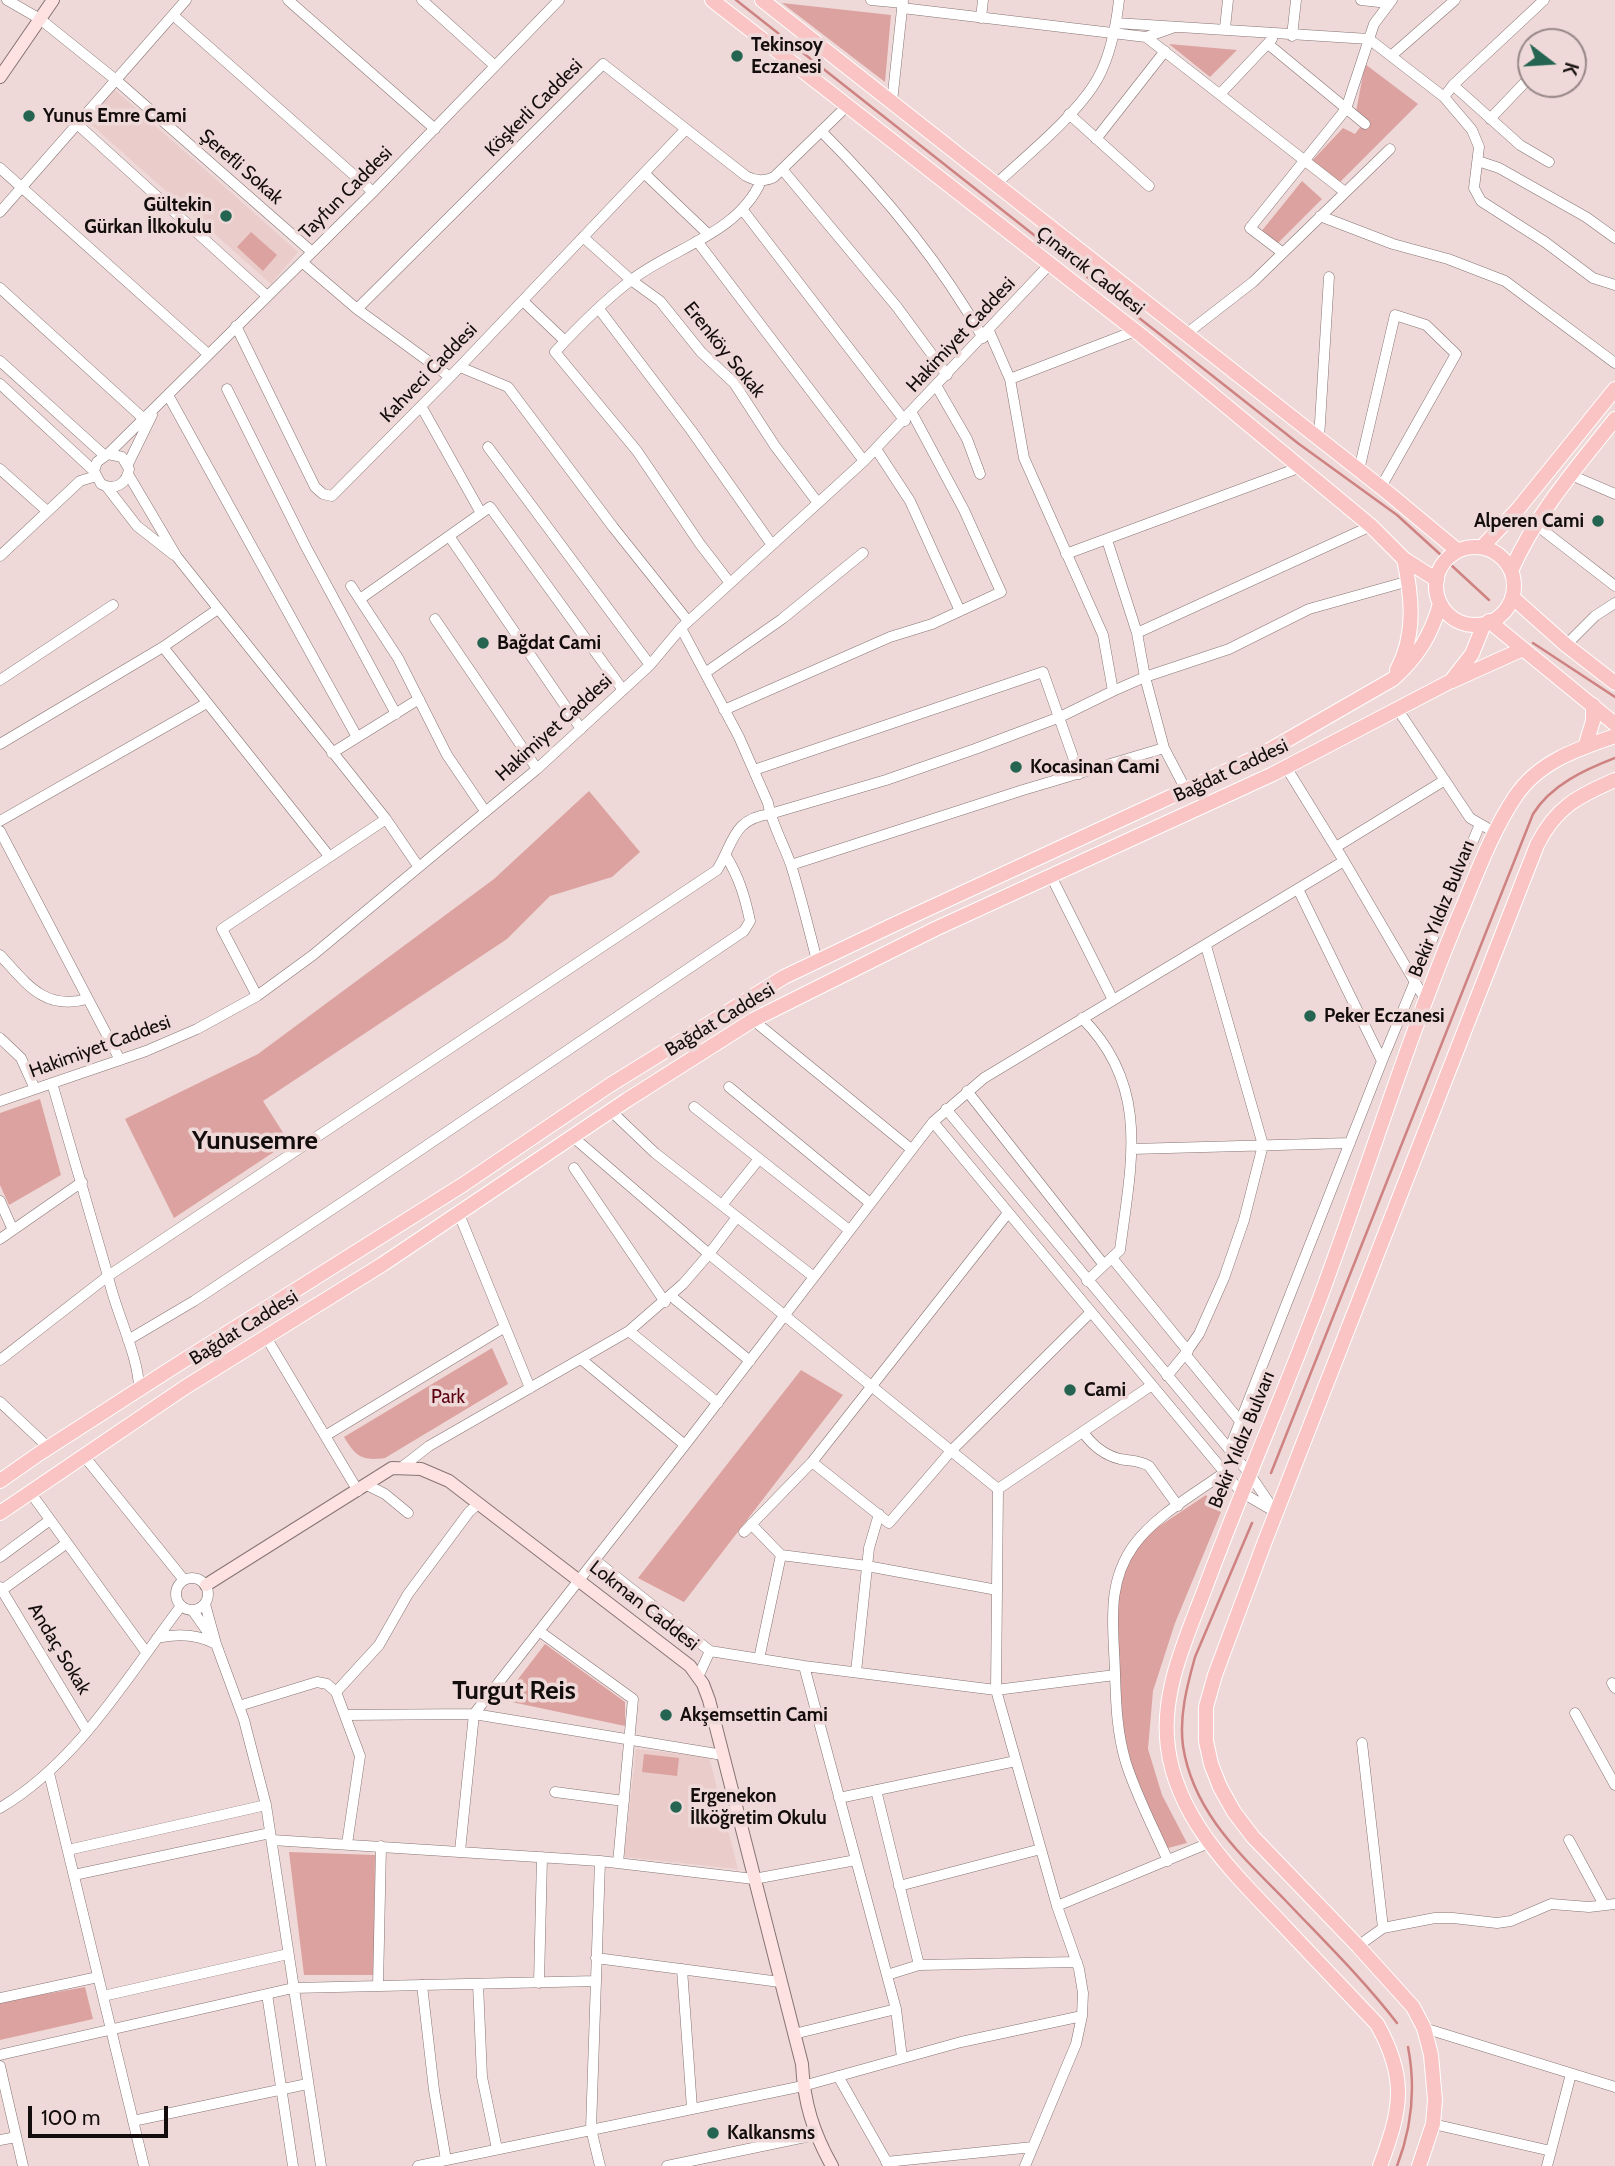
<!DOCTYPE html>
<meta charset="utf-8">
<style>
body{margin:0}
#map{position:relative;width:1615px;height:2166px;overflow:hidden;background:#eed9d8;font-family:Cabin,sans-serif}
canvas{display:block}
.north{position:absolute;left:1517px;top:28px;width:70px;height:70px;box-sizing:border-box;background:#eed9d8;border:2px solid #978787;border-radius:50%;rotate:107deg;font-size:19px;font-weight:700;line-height:28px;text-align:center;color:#140d0d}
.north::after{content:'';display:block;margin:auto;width:24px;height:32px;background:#246451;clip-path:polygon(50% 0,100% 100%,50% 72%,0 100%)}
.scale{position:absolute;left:28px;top:2106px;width:140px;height:32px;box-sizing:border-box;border:4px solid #140d0d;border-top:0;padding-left:9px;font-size:21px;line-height:24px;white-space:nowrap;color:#140d0d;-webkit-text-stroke:5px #eed9d8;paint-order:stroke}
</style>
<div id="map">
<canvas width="1615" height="2166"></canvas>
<div class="north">K</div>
<div class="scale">100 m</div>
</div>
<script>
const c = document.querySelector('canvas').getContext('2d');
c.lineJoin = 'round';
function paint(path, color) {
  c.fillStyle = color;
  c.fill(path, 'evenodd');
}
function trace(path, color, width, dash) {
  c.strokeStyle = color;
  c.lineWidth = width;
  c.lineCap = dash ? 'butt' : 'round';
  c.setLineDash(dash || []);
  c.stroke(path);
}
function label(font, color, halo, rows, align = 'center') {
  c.font = font + ' Cabin,sans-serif';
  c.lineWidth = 7;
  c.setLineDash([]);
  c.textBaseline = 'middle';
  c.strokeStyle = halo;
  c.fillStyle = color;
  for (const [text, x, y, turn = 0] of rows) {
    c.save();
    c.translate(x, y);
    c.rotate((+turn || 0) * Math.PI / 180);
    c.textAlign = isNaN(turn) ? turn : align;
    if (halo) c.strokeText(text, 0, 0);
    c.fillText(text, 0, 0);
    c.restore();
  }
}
paint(new Path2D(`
 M 114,89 L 298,252 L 271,284 L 86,120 Z
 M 636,1749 L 709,1757 L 738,1869 L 624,1857 Z`), '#eacccb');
paint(new Path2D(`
 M 782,3 L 891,15 L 885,82 Z
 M 1169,44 L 1237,50 L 1210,77 Z
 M 1365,64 L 1418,104 L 1337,185 L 1309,164 L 1343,128 L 1355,134 L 1364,122 L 1355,117 Z
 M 1302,181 L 1322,199 L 1276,245 L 1260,233 Z
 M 251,232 L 277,255 L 263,271 L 237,247 Z
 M 589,791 L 640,852 L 612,877 L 550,896 L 507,939 L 263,1101 L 289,1142 L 174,1218 L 125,1119 L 258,1054 L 494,879 Z
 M 40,1099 L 61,1175 L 9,1205 L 0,1185 L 0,1113 Z
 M 492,1348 L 508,1384 L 385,1458 C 362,1461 356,1457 344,1437 Z
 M 801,1370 L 843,1395 L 684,1602 L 638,1578 Z
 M 1206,1495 L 1221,1512 L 1175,1623 L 1153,1691 L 1148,1749 L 1162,1795 L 1187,1843 L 1168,1848 L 1154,1833 L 1121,1748 L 1108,1618 L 1125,1566 L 1149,1533 Z
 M 545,1644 L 625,1702 L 625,1726 L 502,1700 Z
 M 644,1754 L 679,1758 L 677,1776 L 642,1772 Z
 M 289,1852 L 375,1855 L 374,1975 L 304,1975 Z
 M 85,1987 L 93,2019 L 0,2040 L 0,2002 Z`), '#dca2a0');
trace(new Path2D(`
 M 736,0 L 1299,444 L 1397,515 L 1442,556
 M 1450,564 L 1489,600
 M 1533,643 L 1615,697
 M 1271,1473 L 1533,814 C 1551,785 1584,770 1615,758
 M 1252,1523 L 1195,1657 C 1187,1686 1179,1716 1183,1746 C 1193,1812 1241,1855 1285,1900 C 1323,1940 1363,1979 1397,2023
 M 1397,2166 C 1412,2127 1416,2088 1408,2047`), '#ce8382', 2.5);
const street = new Path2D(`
 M 7,0 L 40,19 L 116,80 L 312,252
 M 288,0 L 435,129
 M 422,0 L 495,66
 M 871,0 L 903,3
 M 1361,0 L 1388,3
 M 902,8 L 1146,37 L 1172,28
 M 173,15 L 373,192
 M 981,18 L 983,0
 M 1116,23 L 1369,39 L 1444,97 L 1472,130 L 1479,147 L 1474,188 L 1481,201 L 1545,242 L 1593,278 L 1615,285
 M 1225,28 L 1228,0
 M 1292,36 L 1296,0
 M 1146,37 L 1345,192
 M 1268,44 L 1365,124
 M 1391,56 L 1455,0
 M 1453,85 L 1520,145 L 1549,162
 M 1220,94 L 1272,39
 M 1444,97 L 1453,85 L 1544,0
 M 892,102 L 903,0
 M 1069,114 L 1149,186
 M 1490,119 L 1531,76
 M 77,124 L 267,296
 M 821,131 C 884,194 939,260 983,338
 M 1096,139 L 1165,51
 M 1478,161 L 1499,168 L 1586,217 L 1615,238
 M 0,168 L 208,354
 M 782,169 L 897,307 L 947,375
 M 644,173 L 708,234
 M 996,184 C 1027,155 1078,114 1098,78 C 1111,54 1116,27 1119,0
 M 742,209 L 905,421
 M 0,212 L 186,0
 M 1320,216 L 1393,244 L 1448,259 L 1505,281 L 1615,363
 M 583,237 L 631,280 L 660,301 L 701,352 L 734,383 L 775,446 L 818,503
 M 697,241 L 864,461
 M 1283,253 L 1250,228 L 1346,109 L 1374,24 L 1392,0
 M 302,262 L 357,309 L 450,377
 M 0,288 L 144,419
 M 523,301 L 565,341
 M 357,309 L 603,64 L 746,176 C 755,181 764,182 774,177 L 847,106
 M 599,309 L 691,430 L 772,545
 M 236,326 L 315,487 L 323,494 L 332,496 L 450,377 L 686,129
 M 989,331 L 1010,379 L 1024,458 L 1103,635 L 1113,691
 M 1186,334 L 1253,282 L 1390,149
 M 0,361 L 104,455
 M 460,367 L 508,387 L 613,527 L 688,621
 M 1010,379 L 1135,331
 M 0,384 L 94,471 L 101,484 C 115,491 127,484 129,469 L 122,457 L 108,454 L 97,462 L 94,471
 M 937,387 L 967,439 L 980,474
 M 227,389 L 306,547 L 396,714
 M 168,395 L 357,737
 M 421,406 L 481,513
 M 1319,439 L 1329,277
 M 488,447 L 650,665
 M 876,449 L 910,501 L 960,611
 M 108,454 L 373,192 L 559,0
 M 128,464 L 152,415
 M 0,469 L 47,511
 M 1359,470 L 1395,315 L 1426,325 L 1456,354 L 1381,487
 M 128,474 L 177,557 L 386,819 L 418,866
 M 1571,475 L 1615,494
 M 106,486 L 137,526 L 174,555
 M 1535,524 L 1615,586
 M 449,536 L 581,729
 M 1107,540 L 1137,633 L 1145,677 L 1164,748
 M 1066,554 L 1301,467
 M 0,556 L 80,481 L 96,476
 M 730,583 L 700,544 L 637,451 L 555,352 C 578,327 603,302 630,281 C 672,248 738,234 761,181
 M 351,586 L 398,658 L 447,755 L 485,811
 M 360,599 L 490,507 L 623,690
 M 435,619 L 537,769
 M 681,628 L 739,737 L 768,803 C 771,822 784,845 791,865 C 801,897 809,929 817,961
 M 1137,633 L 1371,526
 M 1566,645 L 1595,616 L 1615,603
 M 163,647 L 329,856
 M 705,673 L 782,619 L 863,553
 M 0,680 L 113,605
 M 724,710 L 890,637 L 932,624 L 1001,592 L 964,510 L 912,413
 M 1398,710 L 1470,818 L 1494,832
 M 0,744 L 163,647 L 218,609
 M 332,753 L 419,699
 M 1286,767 L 1344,861 L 1426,1001
 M 754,770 L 1043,672 L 1079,774
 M 0,821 L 207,703
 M 0,831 L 120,1060
 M 1336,847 L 1445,780
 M 791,865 L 1023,790 L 1164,748 L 1186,790
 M 1051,876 L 1113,1000
 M 1298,889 L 1382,1061
 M 0,955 C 26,983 44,1011 87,999
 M 257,996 L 222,929 L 386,819
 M 1082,1018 C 1151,1087 1131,1164 1120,1250 L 1087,1281
 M 753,1020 L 911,1149
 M 0,1038 L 21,1058 L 35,1089
 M 729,1087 L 870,1203
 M 967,1091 L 1104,1265
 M 0,1101 L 146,1051 L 197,1029 L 257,996 L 313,955 L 537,769 L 650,665 L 681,628 L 864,461 L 1050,264
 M 694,1107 L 849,1230
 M 946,1109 L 1249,1473 L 1274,1510
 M 611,1111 L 655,1153 L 814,1277
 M 933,1122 L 1241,1492 L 1277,1513
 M 573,1137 L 709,1254 L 998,1489
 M 1132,1149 L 1350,1143
 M 574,1168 L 665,1302
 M 0,1201 L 12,1228
 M 722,1205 L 759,1159
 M 459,1214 L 530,1388
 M 0,1239 L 82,1182
 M 1112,1258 L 1188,1351
 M 671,1296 L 750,1361
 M 629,1331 L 718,1403
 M 266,1337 L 358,1491
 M 128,1340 L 194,1301 L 358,1192 L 744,931 L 750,921 C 745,897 739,877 726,856
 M 1185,1354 L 1240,1421
 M 581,1359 L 685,1445
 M 0,1360 L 108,1276 L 52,1083
 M 1167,1376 L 1185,1354 L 1199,1334 L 1224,1278 L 1244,1220 L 1263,1145 L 1206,946
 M 139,1389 C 139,1356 115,1311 108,1276 L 717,870 C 734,843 732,819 770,814 L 886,780 L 975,749 L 1060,717 L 1113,691 L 1145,677 L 1229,649 L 1309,609 L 1409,581
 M 0,1402 L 48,1447
 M 1083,1432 C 1092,1445 1104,1455 1120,1459 C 1130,1461 1139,1460 1149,1466 L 1178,1506
 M 325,1436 L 505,1327
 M 1229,1450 L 1382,1061 L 1480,824
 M 84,1456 L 184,1580
 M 812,1462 L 889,1523 L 951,1451 L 1091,1312
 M 402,1467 L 429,1446 L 629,1331 L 683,1284 L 709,1254 L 737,1217
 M 367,1485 L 385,1494 L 408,1513
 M 998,1489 L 996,1690 L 1057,1906 L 1079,1969 L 1083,1993 L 1082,2016 L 1076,2044 L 1025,2166
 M 998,1489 L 1152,1385
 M 30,1492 L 146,1652
 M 751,1524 L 781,1555 L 759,1659
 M 744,1532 L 812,1462 L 1008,1213
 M 781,1555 L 867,1566 L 997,1590
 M 0,1557 L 50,1520
 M 595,1560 L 710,1651 L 698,1677
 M176 1594a16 16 0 1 1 32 0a16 16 0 1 1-32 0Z
 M 0,1587 L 87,1731
 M 2,1590 L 67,1543
 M 205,1604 L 216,1644 L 244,1720 L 266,1805 L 321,2166
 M 193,1611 L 212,1638
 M 539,1631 L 633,1699 L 618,1863
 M 157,1638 C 178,1633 197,1634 216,1644
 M 710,1651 L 804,1666 L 996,1690 L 1115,1675
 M 804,1666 L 896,2009 L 902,2058
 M 856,1672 L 869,1548 L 879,1514
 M 1612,1683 L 1615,1688
 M 336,1692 L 379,1645 L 408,1594 L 469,1512 L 478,1504
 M 239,1706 L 317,1682 L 327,1684 L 336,1692 L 360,1756 L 347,1844
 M 1575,1713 L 1615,1785
 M 345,1715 L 474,1714 L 723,1755
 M 1362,1743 L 1383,1928
 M 49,1773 L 144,2166
 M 876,1790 L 919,1965
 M 555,1792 L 624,1801
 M 839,1798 L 1016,1761
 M 0,1808 C 78,1762 127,1677 181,1606
 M 272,1840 L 600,1861 L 754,1879 L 856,1860
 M 1569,1840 L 1604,1905
 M 68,1850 L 266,1805
 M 460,1851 L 474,1714 L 685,1445 L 933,1122 L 984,1078 L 1344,861
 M 600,1861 L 591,2129 L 600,2166
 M 1168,1861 C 1154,1829 1137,1797 1126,1763 C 1117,1733 1116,1705 1115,1674 C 1114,1628 1105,1585 1134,1545 C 1156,1515 1195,1494 1225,1472
 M 74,1875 L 270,1833
 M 899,1886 L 1041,1849
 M 1057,1906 L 1209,1843
 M 1358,1946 L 1383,1928 L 1435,1918 L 1453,1918 L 1497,1923 L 1511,1921 L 1551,1904 L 1589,1907 L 1615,1904
 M 596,1958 L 780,1982
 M 682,1969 L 692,2108
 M 887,1975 L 919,1965 L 1077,1962
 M 539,1983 L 542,1857
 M 478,1984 L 482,2077 L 497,2149
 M 422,1985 L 434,2090 L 446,2160
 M 378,1986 L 381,1846
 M 267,1994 L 293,2166
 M 103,1996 L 288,1954
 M 0,1998 L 98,1977
 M 1424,2028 L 1615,2087
 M 794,2034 L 896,2009
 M 0,2055 L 293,1988 L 596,1981
 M 0,2066 L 23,2166
 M 838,2076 L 889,2166
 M 133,2121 L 307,2084
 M 1433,2124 L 1551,2151
 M 0,2140 L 16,2137
 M 886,2162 L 1033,2147
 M 418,2166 L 803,2086 L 961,2042 L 1082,2016
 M 667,2166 L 815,2135
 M 1547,2166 L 1571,2074`);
const secondary = new Path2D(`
 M 0,77 L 53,0
 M 206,1585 L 392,1468 L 421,1469 L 449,1481 L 690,1666 L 703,1684 L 709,1700 L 802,2064 C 804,2103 813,2132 832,2166`);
const primary = new Path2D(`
 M 712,0 L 1142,336 L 1371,526 L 1404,559 L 1437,580
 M 762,0 L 1387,492 L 1458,551
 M 1482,547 L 1518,509 L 1615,389
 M1436 586a39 39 0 1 1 78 0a39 39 0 1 1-78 0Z
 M 1511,571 C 1536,514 1576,468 1615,419
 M 1512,597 L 1566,645 L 1615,683
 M 1489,621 L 1615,724
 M 1397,670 C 1416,635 1412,597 1404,559
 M 1452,681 L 1523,649
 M 1585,747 L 1593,721 L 1593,705
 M 0,1481 L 40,1453 L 175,1366 L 464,1184 L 610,1085 L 784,977 L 893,925 L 1261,755 L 1393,679 C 1418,657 1431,635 1440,604
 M 0,1513 L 184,1388 L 383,1264 L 627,1100 L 753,1020 L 935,929 L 1273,774 L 1451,681 L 1472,654 L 1484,624
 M 1380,2166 C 1401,2110 1408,2079 1377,2024 C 1346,1991 1315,1959 1284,1926 C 1236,1875 1178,1822 1168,1748 C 1160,1690 1188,1635 1207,1583 C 1243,1487 1284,1393 1320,1298 C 1366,1174 1405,1047 1455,925 C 1474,882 1489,836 1515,797 C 1538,762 1577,749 1615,736
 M 1419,2166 L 1433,2124 L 1435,2100 L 1431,2055 L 1424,2028 L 1413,2007 L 1358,1946 L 1253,1837 L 1234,1812 L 1220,1787 L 1211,1764 L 1206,1741 L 1206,1707 L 1215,1675 L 1265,1541 L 1537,845 C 1556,807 1578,796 1615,780`);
trace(street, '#867473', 11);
trace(secondary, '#867473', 14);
trace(primary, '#fff', 16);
trace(street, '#fff', 10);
trace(secondary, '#fde2e1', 12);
trace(primary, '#fbc4c4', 14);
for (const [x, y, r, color] of [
 [737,56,7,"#246451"],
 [29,116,7,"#246451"],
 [226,216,7,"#246451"],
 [1598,521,7,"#246451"],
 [483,643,7,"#246451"],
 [1016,767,7,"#246451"],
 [1310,1016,7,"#246451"],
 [1070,1390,7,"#246451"],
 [666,1715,7,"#246451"],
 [676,1807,7,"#246451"],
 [713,2133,7,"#246451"]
]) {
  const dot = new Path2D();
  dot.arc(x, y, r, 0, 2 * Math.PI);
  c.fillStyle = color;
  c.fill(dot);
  trace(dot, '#eed9d8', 2.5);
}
label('bold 19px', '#140d0d', '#eed9d8', [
 ["Tekinsoy",751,45],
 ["Eczanesi",751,67],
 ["Yunus Emre Cami",43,116],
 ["Gültekin",212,205,"right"],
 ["Gürkan İlkokulu",212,227,"right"],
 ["Alperen Cami",1584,521,"right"],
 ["Bağdat Cami",497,643],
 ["Kocasinan Cami",1030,767],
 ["Peker Eczanesi",1324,1016],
 ["Cami",1084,1390],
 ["Akşemsettin Cami",680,1715],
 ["Ergenekon",690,1796],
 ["İlköğretim Okulu",690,1818],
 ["Kalkansms",727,2133]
], 'left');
label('19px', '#140d0d', '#eed9d8', [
 ["Köşkerli Caddesi",534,108,-45],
 ["Şerefli Sokak",241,167,41],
 ["Tayfun Caddesi",346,193,-45],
 ["Çınarcık Caddesi",1090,271,38],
 ["Hakimiyet Caddesi",961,335,-47],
 ["Erenköy Sokak",724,350,51],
 ["Kahveci Caddesi",429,373,-46],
 ["Hakimiyet Caddesi",554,728,-42],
 ["Bağdat Caddesi",1231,771,-25],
 ["Bekir Yıldız Bulvarı",1442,909,-68],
 ["Bağdat Caddesi",720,1020,-31],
 ["Hakimiyet Caddesi",100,1047,-20],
 ["Bağdat Caddesi",244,1328,-32],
 ["Bekir Yıldız Bulvarı",1242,1440,-68],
 ["Lokman Caddesi",644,1606,38],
 ["Andaç Sokak",59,1649,59]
]);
label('19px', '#5d0010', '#eed9d8', [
 ["Park",448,1397]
]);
label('bold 26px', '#140d0d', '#eed9d8', [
 ["Yunusemre",255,1141],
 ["Turgut Reis",514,1691]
]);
</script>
